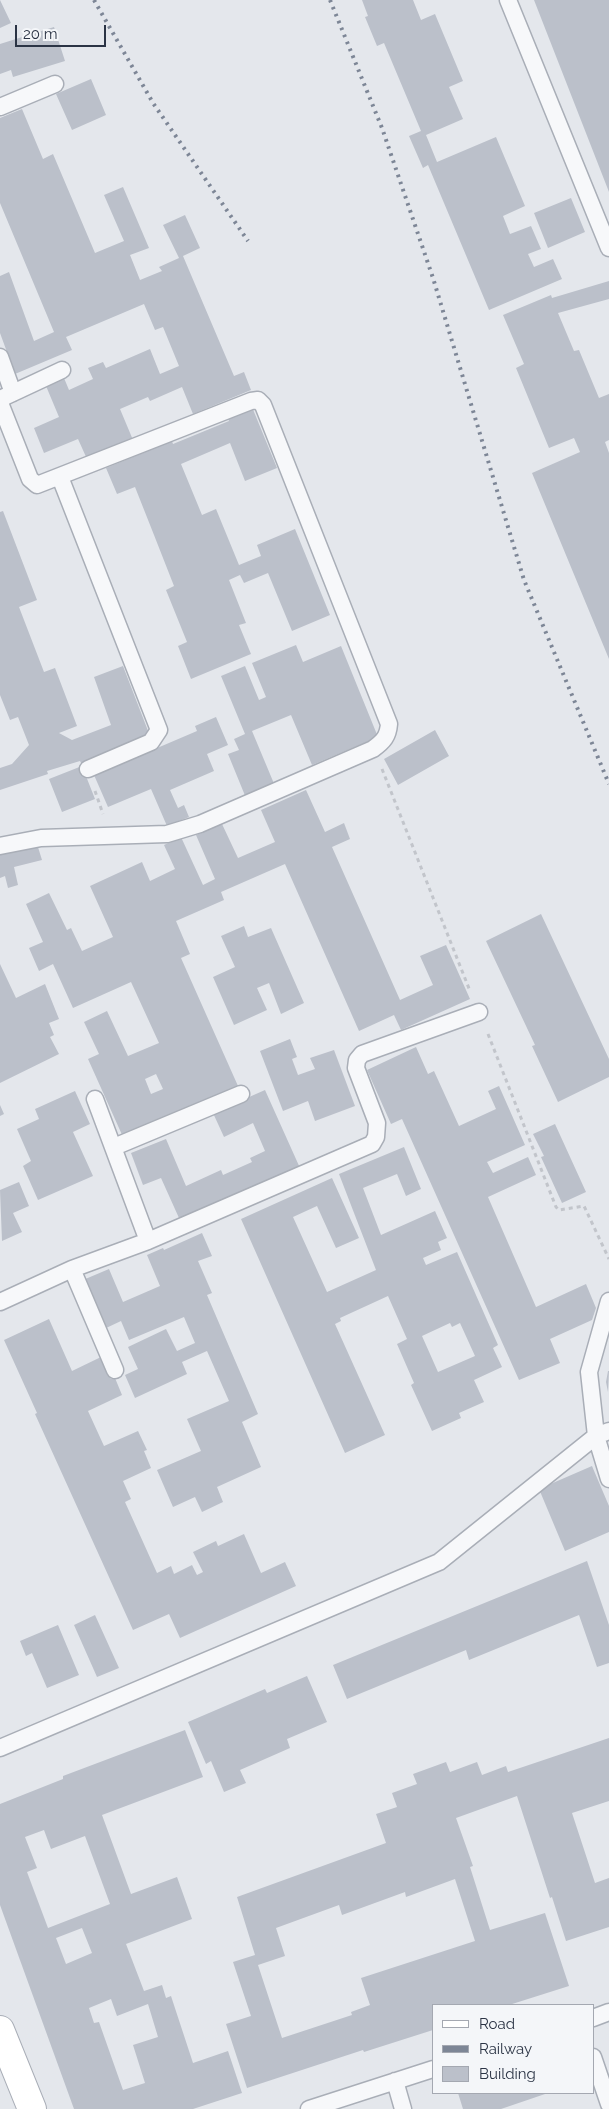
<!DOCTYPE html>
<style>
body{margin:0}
#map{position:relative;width:609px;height:2109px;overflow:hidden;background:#e4e7ec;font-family:Raleway,sans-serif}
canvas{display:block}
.legend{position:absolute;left:432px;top:2004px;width:162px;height:90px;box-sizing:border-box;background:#f4f6f9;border:1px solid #a4a8b1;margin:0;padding:6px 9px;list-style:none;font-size:15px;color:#2b3445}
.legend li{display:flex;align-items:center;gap:10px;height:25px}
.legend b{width:25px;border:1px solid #a4a8b1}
.scale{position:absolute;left:15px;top:25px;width:91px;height:22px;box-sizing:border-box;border:2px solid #2b3445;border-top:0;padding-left:6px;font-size:15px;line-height:18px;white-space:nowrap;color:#2b3445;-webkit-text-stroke:4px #f4f6f9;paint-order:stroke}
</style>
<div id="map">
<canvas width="609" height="2109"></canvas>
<ul class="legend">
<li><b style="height:6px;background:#fff"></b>Road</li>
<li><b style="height:6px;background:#7d8696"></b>Railway</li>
<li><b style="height:14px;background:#bbc0ca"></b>Building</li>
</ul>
<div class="scale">20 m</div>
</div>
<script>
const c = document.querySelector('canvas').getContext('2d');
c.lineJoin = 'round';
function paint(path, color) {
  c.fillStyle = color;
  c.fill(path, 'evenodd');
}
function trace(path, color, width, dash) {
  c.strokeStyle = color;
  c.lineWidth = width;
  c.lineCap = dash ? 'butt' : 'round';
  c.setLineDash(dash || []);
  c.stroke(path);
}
paint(new Path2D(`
 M 0,0 L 11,23 L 0,28 Z
 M 362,0 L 413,0 L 421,20 L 435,14 L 463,81 L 449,87 L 463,119 L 426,135 L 437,162 L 496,137 L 525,206 L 503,216 L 510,234 L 531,226 L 541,249 L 528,254 L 534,267 L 553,259 L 562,279 L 489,310 L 428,165 L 423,168 L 409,136 L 421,131 L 384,43 L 377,46 L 365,17 L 368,16 Z
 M 534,0 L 609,0 L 609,192 Z
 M 54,27 L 65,61 L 13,77 L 11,70 L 0,74 L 0,44 Z
 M 91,79 L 106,115 L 72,130 L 56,94 Z
 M 22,109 L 43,159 L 53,154 L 95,253 L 124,241 L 104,195 L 123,187 L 149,248 L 130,255 L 140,280 L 162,271 L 159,267 L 179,258 L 163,225 L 185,215 L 200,248 L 183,256 L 234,376 L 244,372 L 251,390 L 193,414 L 182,387 L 150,401 L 148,397 L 120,409 L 133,440 L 87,459 L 78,439 L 44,453 L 34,428 L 59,417 L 46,386 L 64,378 L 69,390 L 93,379 L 88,368 L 103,362 L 106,368 L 150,349 L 160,374 L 179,366 L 163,327 L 155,330 L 144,304 L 66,337 L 72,350 L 15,374 L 0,333 L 0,276 L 9,272 L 34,341 L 54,332 L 0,203 L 0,118 Z
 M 571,198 L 585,232 L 548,248 L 534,213 Z
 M 609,281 L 609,299 L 558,313 L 574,351 L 579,350 L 599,398 L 609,394 L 609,440 L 605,442 L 609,453 L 609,659 L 532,473 L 580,452 L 574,438 L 549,448 L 516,368 L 524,364 L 503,315 L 551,295 L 552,298 Z
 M 252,407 L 277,468 L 245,481 L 230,443 L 181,464 L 202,515 L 216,509 L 239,565 L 261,556 L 257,545 L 295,529 L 330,615 L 292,631 L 268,573 L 244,583 L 240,575 L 229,580 L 246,623 L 239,625 L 251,654 L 191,679 L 178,646 L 187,642 L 166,590 L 174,586 L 154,535 L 135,487 L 117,494 L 106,468 L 172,441 L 173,444 L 229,421 L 227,417 Z
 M 3,511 L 37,600 L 19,607 L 44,672 L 55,668 L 77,726 L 59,733 L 72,740 L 111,725 L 94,677 L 123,666 L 150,736 L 81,763 L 80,761 L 47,771 L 48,774 L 0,790 L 0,768 L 12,764 L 29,745 L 18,717 L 10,720 L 0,695 L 0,512 Z
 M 296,645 L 303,662 L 341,646 L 378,737 L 312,765 L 291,715 L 252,731 L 275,786 L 246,798 L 228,754 L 239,750 L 234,739 L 245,734 L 221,676 L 245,666 L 259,700 L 266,697 L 252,663 Z
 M 216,717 L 228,745 L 207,754 L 214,771 L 170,790 L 178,808 L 184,805 L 189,817 L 167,826 L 151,789 L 108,807 L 94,775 L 197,731 L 195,726 Z
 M 435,730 L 449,756 L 398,785 L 384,759 Z
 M 82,766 L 95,799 L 62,812 L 49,779 Z
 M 306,790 L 325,832 L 344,823 L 350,839 L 332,847 L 400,1000 L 433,985 L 420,956 L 446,945 L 470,999 L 401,1030 L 394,1015 L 359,1031 L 285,864 L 221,892 L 224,900 L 176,921 L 190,954 L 181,958 L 238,1086 L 123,1137 L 88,1059 L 99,1054 L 84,1022 L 107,1011 L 128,1056 L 159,1043 L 131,982 L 73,1008 L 53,964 L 39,971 L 29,948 L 43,942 L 26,904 L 49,893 L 67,930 L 71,928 L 82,951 L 113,937 L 90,886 L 142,862 L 150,881 L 175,869 L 164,845 L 181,837 L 203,885 L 215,879 L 196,835 L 222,824 L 238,858 L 275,842 L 261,810 ZM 156,1074 L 163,1089 L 151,1094 L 145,1079 Z
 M 37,844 L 42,860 L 14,867 L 18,885 L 8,888 L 5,876 L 0,878 L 0,855 Z
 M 541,914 L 609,1059 L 609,1077 L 558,1102 L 532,1046 L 535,1045 L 486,941 Z
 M 244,926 L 248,937 L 271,928 L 304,1003 L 281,1014 L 269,983 L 257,988 L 267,1010 L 234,1025 L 213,977 L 235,967 L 221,936 Z
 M 0,964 L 16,998 L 45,984 L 59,1019 L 49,1023 L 54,1035 L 50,1037 L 59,1054 L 0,1083 Z
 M 290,1039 L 297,1057 L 292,1059 L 298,1075 L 315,1069 L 310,1058 L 334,1050 L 355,1106 L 315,1121 L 308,1101 L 283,1111 L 260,1051 Z
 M 416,1047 L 428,1074 L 434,1071 L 459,1126 L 496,1109 L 488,1091 L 499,1086 L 525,1145 L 487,1162 L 493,1173 L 528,1157 L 536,1175 L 488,1197 L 536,1307 L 586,1284 L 596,1308 L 592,1320 L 550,1339 L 560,1363 L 519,1380 L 402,1119 L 391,1124 L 367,1070 Z
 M 265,1090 L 300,1168 L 233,1198 L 179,1218 L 161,1178 L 143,1185 L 131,1153 L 166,1139 L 186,1186 L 221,1170 L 223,1175 L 252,1162 L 250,1158 L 265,1151 L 253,1123 L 224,1137 L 213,1113 Z
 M 75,1091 L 90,1124 L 73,1132 L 93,1176 L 38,1200 L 23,1166 L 31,1161 L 17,1129 L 39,1119 L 35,1109 Z
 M 0,1105 L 4,1114 L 0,1116 Z
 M 555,1124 L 586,1192 L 562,1203 L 541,1157 L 544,1156 L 533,1134 Z
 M 404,1147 L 421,1189 L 406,1196 L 397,1174 L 363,1188 L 381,1235 L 435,1211 L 447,1238 L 438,1242 L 441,1250 L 423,1258 L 426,1265 L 457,1252 L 498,1345 L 493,1348 L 502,1367 L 474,1380 L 484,1402 L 459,1413 L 461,1418 L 432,1431 L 411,1385 L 414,1383 L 397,1344 L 407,1339 L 388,1296 L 340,1318 L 341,1321 L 335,1324 L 385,1435 L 345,1453 L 241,1219 L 332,1178 L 359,1238 L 336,1248 L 317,1206 L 293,1217 L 327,1292 L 376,1270 L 339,1174 ZM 450,1323 L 452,1327 L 460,1323 L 475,1356 L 438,1372 L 422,1336 Z
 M 19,1182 L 29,1206 L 13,1213 L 22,1232 L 2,1241 L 0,1190 Z
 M 202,1233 L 212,1256 L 198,1261 L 212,1293 L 207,1295 L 258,1414 L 242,1422 L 261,1467 L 217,1487 L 223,1502 L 202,1512 L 195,1497 L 173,1507 L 157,1470 L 201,1451 L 187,1419 L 229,1401 L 207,1351 L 182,1362 L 187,1374 L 135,1398 L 125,1375 L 138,1369 L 128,1347 L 166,1329 L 177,1351 L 195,1343 L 184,1317 L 129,1340 L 121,1321 L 104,1329 L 83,1280 L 109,1269 L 123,1302 L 160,1286 L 147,1255 L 163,1248 L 164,1250 Z
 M 49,1319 L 72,1371 L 101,1357 L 111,1379 L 115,1378 L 122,1395 L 88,1411 L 104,1446 L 138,1431 L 147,1450 L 144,1451 L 151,1468 L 123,1481 L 131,1499 L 125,1502 L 157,1573 L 171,1566 L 174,1574 L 192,1565 L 197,1575 L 203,1572 L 193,1552 L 216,1541 L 218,1546 L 244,1534 L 261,1573 L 285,1562 L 296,1586 L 180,1638 L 169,1614 L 133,1630 L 35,1414 L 37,1413 L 4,1340 Z
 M 608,1371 L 609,1371 L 608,1392 L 606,1382 Z
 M 592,1466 L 609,1506 L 609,1532 L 565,1551 L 539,1489 Z
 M 587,1561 L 609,1625 L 609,1663 L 597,1667 L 579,1615 L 469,1660 L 466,1650 L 347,1699 L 333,1665 Z
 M 95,1615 L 119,1668 L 97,1677 L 74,1625 Z
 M 58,1625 L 79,1675 L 47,1688 L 32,1653 L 26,1656 L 20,1641 Z
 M 307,1676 L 327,1722 L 287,1739 L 290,1748 L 240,1770 L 246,1783 L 224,1792 L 211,1761 L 206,1764 L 188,1722 L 265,1689 L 267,1693 Z
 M 185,1730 L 203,1777 L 102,1815 L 131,1894 L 177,1877 L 192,1919 L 126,1944 L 144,1991 L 162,1985 L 166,1998 L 171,1996 L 193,2063 L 228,2051 L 242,2093 L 193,2109 L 74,2109 L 0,1905 L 0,1804 L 63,1779 L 63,1776 ZM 44,1830 L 51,1849 L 85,1836 L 110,1904 L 48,1928 L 27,1872 L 37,1868 L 25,1837 ZM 82,1928 L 92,1953 L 66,1964 L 56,1938 ZM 111,1999 L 117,2016 L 148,2004 L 158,2037 L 133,2045 L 145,2083 L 123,2090 L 99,2022 L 94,2023 L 89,2008 Z
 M 609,1738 L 609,1801 L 572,1813 L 595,1883 L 609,1878 L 609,1927 L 566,1941 L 552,1897 L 550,1898 L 517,1796 L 456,1818 L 473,1866 L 470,1867 L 490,1930 L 545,1913 L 569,1986 L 509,2005 L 433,2005 L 433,2030 L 364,2052 L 363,2050 L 247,2088 L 226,2024 L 251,2016 L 233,1962 L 255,1955 L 237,1897 L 386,1843 L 376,1814 L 397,1807 L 392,1793 L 417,1784 L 413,1774 L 446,1762 L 450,1772 L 477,1762 L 482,1775 L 506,1766 L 508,1772 ZM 455,1879 L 475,1941 L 361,1978 L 370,2005 L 351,2012 L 352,2015 L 282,2038 L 258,1965 L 285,1956 L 276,1928 L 339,1905 L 342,1915 L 405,1892 L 406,1897 Z
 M 458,2093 L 548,2093 L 501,2109 L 463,2109 Z`), '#bbc0ca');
const lane = new Path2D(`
 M 508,0 L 609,248
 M 0,107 L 55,84
 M 0,357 L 13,393
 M 0,399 L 62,370
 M 0,403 L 30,479 L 37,485 L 251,401 L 258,400 L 263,405 L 389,724 C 388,736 384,741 373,749 L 200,824 L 167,834 L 41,838 L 0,846
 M 60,477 L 159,730 L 151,742 L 88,769
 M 95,1099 L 148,1241
 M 114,1147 L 241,1094
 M 72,1269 L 115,1370
 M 609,1301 L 589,1372 L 596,1436 L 609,1431
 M 0,1302 L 72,1269 L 148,1241 L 372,1144 L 376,1137 L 377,1123 L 356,1068 L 357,1060 L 362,1054 L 479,1012
 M 0,1748 L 439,1562 L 596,1436 L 609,1479
 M 593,2018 L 609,2012
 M 593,2057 L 609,2104
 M 395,2081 L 403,2109
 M 309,2109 L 433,2069`);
const secondary = new Path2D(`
 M 0,2030 L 32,2109`);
trace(lane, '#a9aeb7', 19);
trace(secondary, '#a9aeb7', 30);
trace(new Path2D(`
 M 382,769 L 470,991
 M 95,791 L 103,814
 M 488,1034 L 556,1207 L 559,1210 L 584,1206 L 609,1259`), '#c2c5cb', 3, [4, 4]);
trace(lane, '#f7f8fa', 16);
trace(secondary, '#fff', 28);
trace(new Path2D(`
 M 94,0 L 153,103 L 248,241
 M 330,0 L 382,128 L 433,278 L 524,580 L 609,784`), '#7d8696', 4, [2.5, 5]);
</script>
